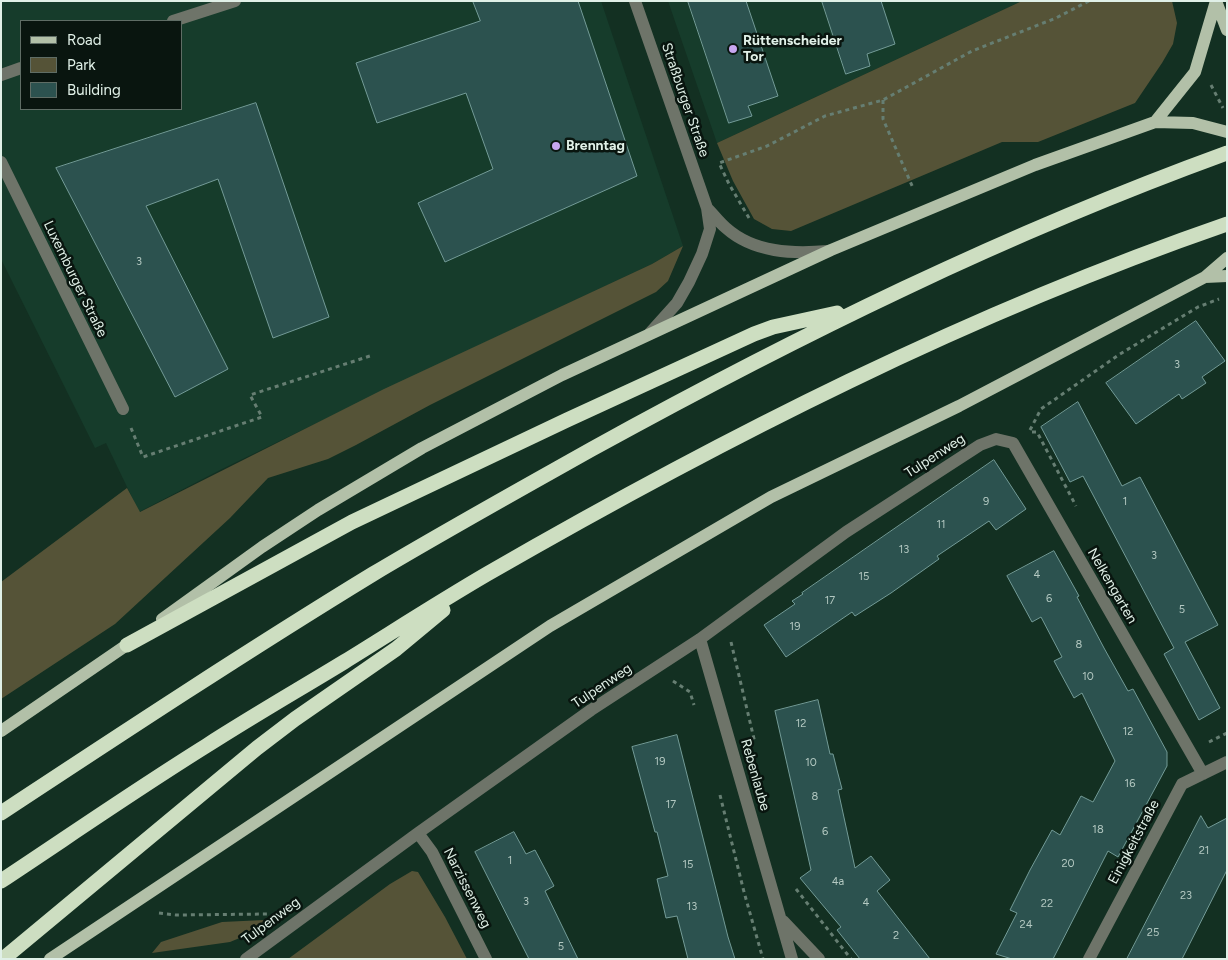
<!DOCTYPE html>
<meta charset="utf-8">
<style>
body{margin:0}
#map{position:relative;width:1228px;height:960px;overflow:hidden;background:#133022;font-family:Figtree,sans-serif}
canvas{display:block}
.frame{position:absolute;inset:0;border:2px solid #e0f0e7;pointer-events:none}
.legend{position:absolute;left:20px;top:20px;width:162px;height:90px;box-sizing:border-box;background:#09150f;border:1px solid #5f6d65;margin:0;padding:6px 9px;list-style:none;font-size:15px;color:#e0f0e7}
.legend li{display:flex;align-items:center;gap:10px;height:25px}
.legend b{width:25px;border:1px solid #5f6d65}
</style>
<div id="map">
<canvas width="1228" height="960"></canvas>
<div class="frame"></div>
<ul class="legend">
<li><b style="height:6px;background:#b2c0a8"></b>Road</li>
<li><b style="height:14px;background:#555337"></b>Park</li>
<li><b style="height:14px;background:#2c524f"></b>Building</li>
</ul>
</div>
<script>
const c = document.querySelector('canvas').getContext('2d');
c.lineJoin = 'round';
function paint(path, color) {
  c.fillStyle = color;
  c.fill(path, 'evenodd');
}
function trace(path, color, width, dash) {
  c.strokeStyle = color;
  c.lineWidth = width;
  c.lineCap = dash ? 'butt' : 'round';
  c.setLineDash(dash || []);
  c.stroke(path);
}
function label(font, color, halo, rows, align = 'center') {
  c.font = font + ' Figtree,sans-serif';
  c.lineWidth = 5;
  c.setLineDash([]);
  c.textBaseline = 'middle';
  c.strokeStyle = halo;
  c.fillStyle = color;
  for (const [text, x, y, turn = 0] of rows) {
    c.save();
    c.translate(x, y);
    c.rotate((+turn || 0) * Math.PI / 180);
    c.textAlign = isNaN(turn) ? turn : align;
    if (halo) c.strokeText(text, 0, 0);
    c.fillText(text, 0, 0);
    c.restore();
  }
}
paint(new Path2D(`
 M 1,1 L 601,1 L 683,246 L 652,264 L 420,373 L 222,469 L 139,512 L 106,443 L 95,448 L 1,259 ZM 21,21 L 181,21 L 181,109 L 21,109 Z
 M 668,1 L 1022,1 L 717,143 Z`), '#163c2b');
paint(new Path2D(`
 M 1022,1 L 1172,1 L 1177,23 L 1173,44 L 1162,63 L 1135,103 L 1038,142 L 1002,142 L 791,231 L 772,229 L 754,219 L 733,181 L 717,143 Z
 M 683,246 L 668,281 L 656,292 L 430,405 L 356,445 L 328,459 L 268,478 L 230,518 L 115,624 L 1,699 L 1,582 L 127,488 L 140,512 L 384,389 L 652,264 Z
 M 412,871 L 418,872 L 445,917 L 467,959 L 288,959 L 390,884 Z
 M 264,920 L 271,925 L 230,942 L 152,953 L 161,942 L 222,922 Z`), '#555337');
const building = new Path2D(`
 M 473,1 L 578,1 L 637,176 L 445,262 L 418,203 L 493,169 L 466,93 L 377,123 L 356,63 L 480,21 Z
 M 688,1 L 746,1 L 778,96 L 748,106 L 752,116 L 729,123 Z
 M 822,1 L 881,1 L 895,44 L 867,54 L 870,66 L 846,74 Z
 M 256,103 L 329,317 L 273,338 L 218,179 L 146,206 L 228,369 L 175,397 L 56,168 Z
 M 1196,321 L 1225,361 L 1202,377 L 1206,383 L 1182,399 L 1179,394 L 1136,424 L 1106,383 Z
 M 1078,402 L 1122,486 L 1140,477 L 1218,625 L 1185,642 L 1220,708 L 1199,720 L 1164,654 L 1174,648 L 1083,476 L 1070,482 L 1041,427 Z
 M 994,460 L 1026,509 L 996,530 L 989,521 L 937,556 L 939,559 L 891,593 L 855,616 L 852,612 L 786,657 L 764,625 L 795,604 L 792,601 L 803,594 L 802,593 Z
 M 1054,551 L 1079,596 L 1077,597 L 1104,648 L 1128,691 L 1133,689 L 1167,752 L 1167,766 L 1118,857 L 1108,851 L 1053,959 L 1012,959 L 996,954 L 1017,913 L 1010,910 L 1030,870 L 1052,830 L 1060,835 L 1081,796 L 1093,802 L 1115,761 L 1082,693 L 1074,698 L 1054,661 L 1062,657 L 1041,617 L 1032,622 L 1007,576 Z
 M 818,700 L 830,754 L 833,754 L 837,770 L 842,789 L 838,790 L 855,868 L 871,856 L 890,880 L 877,891 L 930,959 L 860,959 L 837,930 L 841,927 L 800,878 L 811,870 L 775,711 Z
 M 677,735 L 728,937 L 735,959 L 688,959 L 677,916 L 666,918 L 657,879 L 668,876 L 657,832 L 655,832 L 632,747 Z
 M 1201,816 L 1208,828 L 1227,818 L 1227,870 L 1182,959 L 1127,959 Z
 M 514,832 L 526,854 L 535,850 L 554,886 L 545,891 L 578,959 L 529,959 L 475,852 Z`);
paint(building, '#2c524f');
trace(building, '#739b97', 1);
trace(new Path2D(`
 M 1211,85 L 1223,108
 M 883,100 L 883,119 L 913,188
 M 749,218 L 729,184 L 719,163 L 767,146 L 825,116 L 883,100 L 972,51 L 1056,18 L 1089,1
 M 131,428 L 143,457 L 262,417 L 250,395 L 373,355
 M 1030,430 L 1041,409 L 1120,354 L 1198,307 L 1219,299
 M 1032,432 L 1037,432 L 1076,506
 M 731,642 L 755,743
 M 673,681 L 690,692 L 694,705
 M 1209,742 L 1227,733
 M 720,795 L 744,892 L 763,959
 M 796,889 L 851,959
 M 159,913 L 176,915 L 270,914`), '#667e72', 3, [4, 4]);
trace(new Path2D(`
 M 635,1 L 707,208 L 710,229 L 702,254 L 689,282 L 677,303 L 650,333
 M 173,21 L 235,1
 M 1,75 L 21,68
 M 1,162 L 123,409
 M 707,208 C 713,214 719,222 726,228 C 754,253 793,254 828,251
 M 700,639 L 792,959
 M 418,833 L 432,852 L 486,959
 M 783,921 L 819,959
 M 246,959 L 418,833 L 591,710 L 700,639 L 846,532 L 980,445 L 996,439 L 1013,443 L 1203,774
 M 1089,959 L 1182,784 L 1227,762`), '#6e7469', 12);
trace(new Path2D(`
 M 1216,1 L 1227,30
 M 1155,122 L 1195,72 L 1216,1
 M 1205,277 L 1227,276
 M 162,619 L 262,547 L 318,510 L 422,448 L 562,375 L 831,250 L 1035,165 L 1155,122 L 1193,123 L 1227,132
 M 1,731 L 134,640
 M 50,959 L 550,626 L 771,497 L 959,406 L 1205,277 L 1227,258`), '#b2c0a8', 12);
trace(new Path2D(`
 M 127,645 L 352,522 L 567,420 L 754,334 L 773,327 L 837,313
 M 1,813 C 124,732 247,651 373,574 C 445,531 519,490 592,449 C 797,336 1007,233 1227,153
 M 1,881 C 69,836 137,789 206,746 C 251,717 298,690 344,662 C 391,633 439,602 487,574 C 723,438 969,313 1227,224
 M 3,959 L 257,748 L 295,719 L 396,649 L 443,610`), '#cddec1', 15);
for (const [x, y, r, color] of [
 [733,49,5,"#c7a6f0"],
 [556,146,5,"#c7a6f0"]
]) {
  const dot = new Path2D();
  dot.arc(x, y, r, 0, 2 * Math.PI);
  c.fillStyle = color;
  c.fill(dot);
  trace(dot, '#09150f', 2);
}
label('11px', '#b3c8c1', null, [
 ["3",139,262],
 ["3",1177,365],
 ["9",986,502],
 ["1",1125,502],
 ["11",941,525],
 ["13",904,550],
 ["3",1154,556],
 ["4",1037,575],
 ["15",864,577],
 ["6",1049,599],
 ["17",830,601],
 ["5",1182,610],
 ["19",795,627],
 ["8",1079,645],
 ["10",1088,677],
 ["12",801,724],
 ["12",1128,732],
 ["19",660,762],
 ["10",811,763],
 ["16",1130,784],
 ["8",815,797],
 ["17",671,805],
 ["18",1098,830],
 ["6",825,832],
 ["21",1204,851],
 ["1",510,861],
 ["20",1068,864],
 ["15",688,865],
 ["4a",838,882],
 ["23",1186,896],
 ["3",526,902],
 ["4",866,903],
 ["22",1047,904],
 ["13",692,907],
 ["24",1026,925],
 ["25",1153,933],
 ["2",896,936],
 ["5",561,947]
]);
label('bold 14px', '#e0f0e7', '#09150f', [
 ["Rüttenscheider",743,41],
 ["Tor",743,57],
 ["Brenntag",566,146]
], 'left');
label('14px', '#e0f0e7', '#09150f', [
 ["Straßburger Straße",685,100,71],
 ["Luxemburger Straße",75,279,64],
 ["Tulpenweg",935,456,-33],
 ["Nelkengarten",1112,586,60],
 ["Tulpenweg",602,686,-34],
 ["Rebenlaube",755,775,74],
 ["Einigkeitstraße",1134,842,-62],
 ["Narzissenweg",467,888,63],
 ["Tulpenweg",271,921,-37]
]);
</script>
